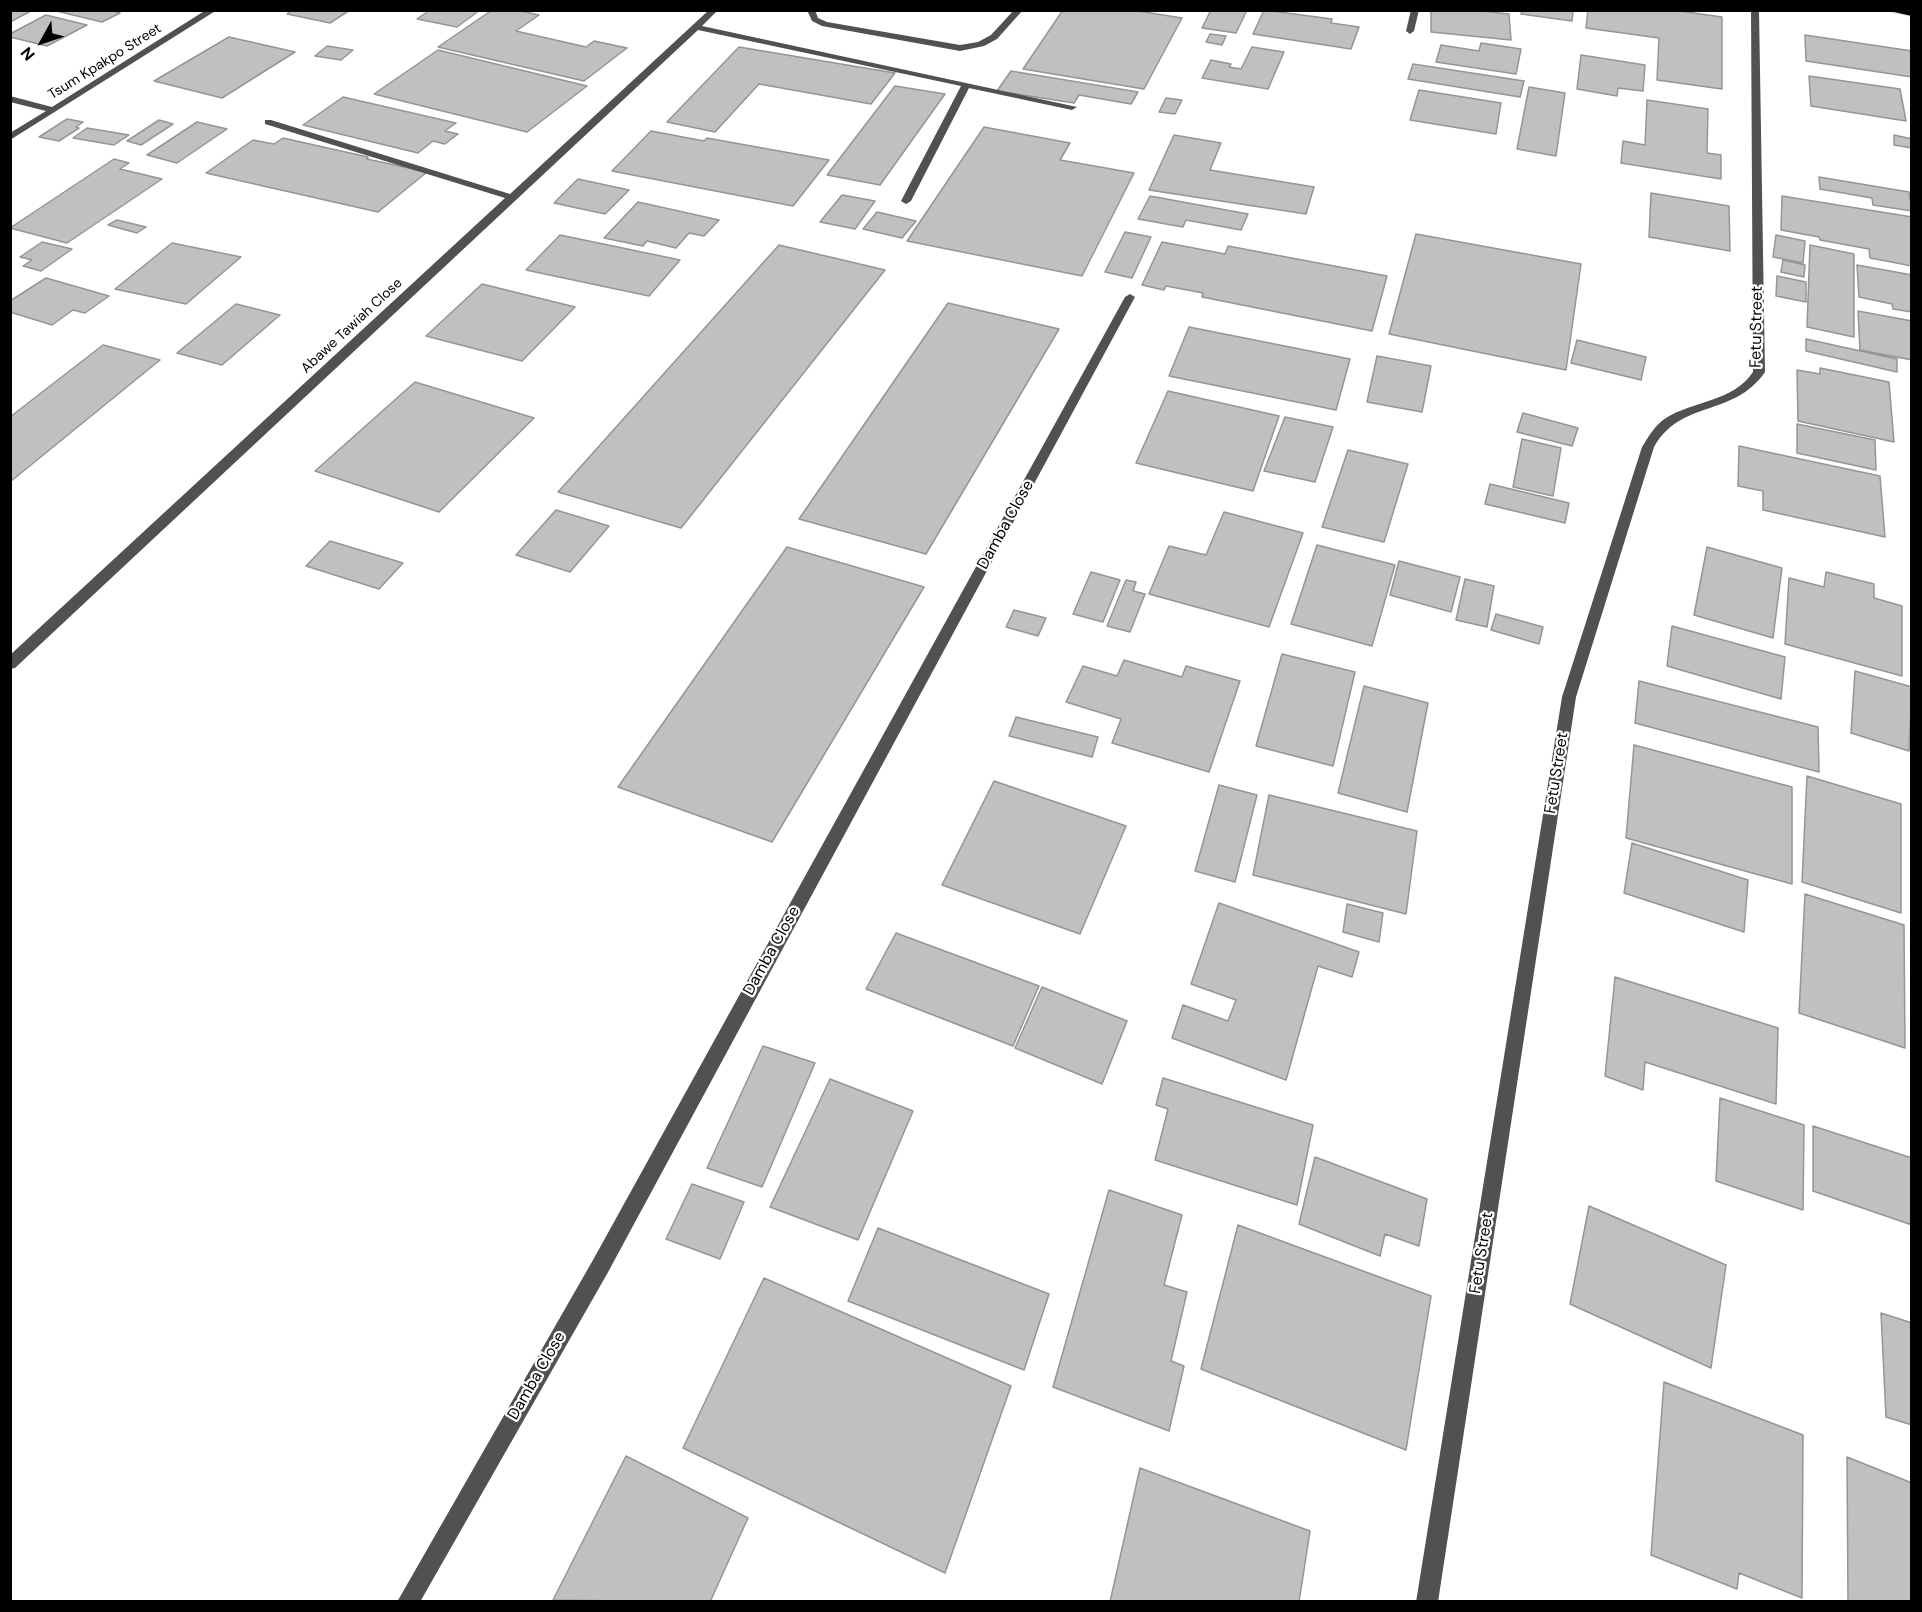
<!DOCTYPE html>
<style>
body{margin:0}
#map{position:relative;width:1922px;height:1612px;overflow:hidden;background:#fff;font-family:"DM Sans",sans-serif}
canvas{display:block}
.frame{position:absolute;inset:0;border:12px solid #000;pointer-events:none}
.north{position:absolute;left:12px;top:12px;width:60px;height:60px;-webkit-text-stroke:4px #fff;paint-order:stroke;rotate:230deg;font-size:16px;font-weight:700;line-height:24px;text-align:center;color:#000}
.north::after{content:'';display:block;margin:auto;width:21px;height:27px;background:#000;clip-path:polygon(50% 0,100% 100%,50% 72%,0 100%)}
</style>
<div id="map">
<canvas width="1922" height="1612"></canvas>
<div class="frame"></div>
<div class="north">N</div>
</div>
<script>
const c = document.querySelector('canvas').getContext('2d');
c.lineJoin = 'round';
function paint(path, color) {
  c.fillStyle = color;
  c.fill(path, 'evenodd');
}
function trace(path, color, width, dash) {
  c.strokeStyle = color;
  c.lineWidth = width;
  c.lineCap = dash ? 'butt' : 'round';
  c.setLineDash(dash || []);
  c.stroke(path);
}
function label(font, color, halo, rows, align = 'center') {
  c.font = font + ' "DM Sans",sans-serif';
  c.lineWidth = 4.5;
  c.setLineDash([]);
  c.textBaseline = 'middle';
  c.strokeStyle = halo;
  c.fillStyle = color;
  for (const [text, x, y, turn = 0] of rows) {
    c.save();
    c.translate(x, y);
    c.rotate((+turn || 0) * Math.PI / 180);
    c.textAlign = isNaN(turn) ? turn : align;
    if (halo) c.strokeText(text, 0, 0);
    c.fillText(text, 0, 0);
    c.restore();
  }
}
const building = new Path2D(`
 M 10,10 L 33,10 L 10,22 Z
 M 52,10 L 109,10 L 120,13 L 102,22 Z
 M 292,10 L 350,10 L 330,23 L 287,14 Z
 M 430,10 L 480,10 L 457,27 L 417,19 Z
 M 492,10 L 517,10 L 539,15 L 516,31 L 586,47 L 594,41 L 627,48 L 584,81 L 438,47 Z
 M 1063,10 L 1132,10 L 1182,18 L 1144,89 L 1023,69 Z
 M 1211,10 L 1247,10 L 1236,33 L 1202,28 Z
 M 1264,10 L 1332,19 L 1331,23 L 1359,27 L 1351,49 L 1253,34 Z
 M 1431,10 L 1474,10 L 1509,14 L 1511,40 L 1431,32 Z
 M 1522,10 L 1565,10 L 1573,12 L 1572,21 L 1521,14 Z
 M 1588,10 L 1672,10 L 1722,17 L 1722,89 L 1657,80 L 1659,38 L 1586,28 Z
 M 46,15 L 87,25 L 47,46 L 10,37 L 10,34 Z
 M 1210,34 L 1226,36 L 1222,45 L 1206,42 Z
 M 1805,35 L 1912,51 L 1912,77 L 1806,61 Z
 M 229,37 L 295,52 L 222,98 L 154,81 Z
 M 1481,43 L 1521,49 L 1516,74 L 1436,62 L 1441,45 L 1479,51 Z
 M 327,46 L 353,50 L 341,60 L 315,56 Z
 M 739,47 L 895,73 L 871,104 L 759,84 L 715,132 L 667,122 Z
 M 1252,47 L 1284,52 L 1268,89 L 1202,78 L 1211,60 L 1231,64 L 1229,67 L 1241,69 Z
 M 438,50 L 587,86 L 527,132 L 374,94 Z
 M 1581,55 L 1645,65 L 1643,91 L 1618,88 L 1617,96 L 1577,89 Z
 M 1413,64 L 1524,81 L 1520,97 L 1408,79 Z
 M 1011,71 L 1138,92 L 1131,104 L 1079,95 L 1074,103 L 997,91 Z
 M 1809,76 L 1900,89 L 1906,121 L 1811,106 Z
 M 895,86 L 945,94 L 880,185 L 827,175 Z
 M 1529,87 L 1565,93 L 1556,156 L 1517,149 Z
 M 1419,90 L 1501,103 L 1496,134 L 1410,120 Z
 M 343,97 L 456,123 L 445,131 L 458,134 L 445,144 L 433,141 L 418,153 L 303,125 Z
 M 1166,98 L 1182,100 L 1175,114 L 1159,112 Z
 M 1647,100 L 1708,109 L 1707,153 L 1721,155 L 1721,179 L 1621,163 L 1623,141 L 1645,145 Z
 M 67,119 L 83,122 L 76,127 L 79,128 L 59,141 L 39,137 Z
 M 159,120 L 173,124 L 141,145 L 127,141 Z
 M 197,122 L 227,129 L 177,163 L 147,155 Z
 M 984,127 L 1070,143 L 1060,160 L 1134,173 L 1082,276 L 907,241 Z
 M 87,128 L 129,135 L 114,145 L 73,138 Z
 M 651,131 L 704,141 L 707,138 L 829,160 L 793,206 L 612,171 Z
 M 1174,135 L 1221,143 L 1210,170 L 1314,187 L 1306,214 L 1149,190 Z
 M 1894,135 L 1912,139 L 1912,148 L 1894,145 Z
 M 283,138 L 368,157 L 367,159 L 427,172 L 378,212 L 206,173 L 253,140 L 274,144 Z
 M 114,159 L 129,163 L 120,169 L 162,179 L 67,243 L 10,228 Z
 M 1819,177 L 1909,192 L 1912,211 L 1873,205 L 1872,198 L 1820,189 Z
 M 578,179 L 629,190 L 605,214 L 554,203 Z
 M 1651,193 L 1729,206 L 1730,251 L 1649,237 Z
 M 842,195 L 875,201 L 855,229 L 820,222 Z
 M 1150,196 L 1248,214 L 1241,230 L 1186,220 L 1183,227 L 1138,219 Z
 M 1782,196 L 1912,217 L 1912,266 L 1870,258 L 1869,249 L 1820,240 L 1819,237 L 1781,230 Z
 M 638,202 L 719,220 L 704,236 L 689,233 L 676,248 L 647,241 L 643,246 L 604,238 Z
 M 877,212 L 916,221 L 902,238 L 863,229 Z
 M 117,220 L 146,227 L 137,233 L 108,225 Z
 M 1125,232 L 1151,237 L 1132,278 L 1105,272 Z
 M 1416,234 L 1581,264 L 1566,370 L 1389,334 Z
 M 560,235 L 680,260 L 649,296 L 526,270 Z
 M 1776,235 L 1805,241 L 1803,263 L 1773,257 Z
 M 42,242 L 72,249 L 41,271 L 23,266 L 32,260 L 20,257 Z
 M 1162,242 L 1225,254 L 1228,246 L 1387,276 L 1372,331 L 1202,297 L 1203,293 L 1166,286 L 1164,290 L 1142,285 Z
 M 172,243 L 241,257 L 186,304 L 115,289 Z
 M 779,245 L 885,270 L 681,528 L 558,492 Z
 M 1810,245 L 1854,254 L 1854,337 L 1807,327 Z
 M 1783,260 L 1805,265 L 1804,277 L 1781,272 Z
 M 1857,265 L 1912,275 L 1912,312 L 1893,309 L 1892,304 L 1859,297 Z
 M 1777,276 L 1806,282 L 1806,302 L 1776,296 Z
 M 46,278 L 109,296 L 85,313 L 73,310 L 52,325 L 10,312 L 10,301 Z
 M 482,284 L 575,307 L 522,361 L 426,336 Z
 M 948,303 L 1059,329 L 926,554 L 799,519 Z
 M 236,304 L 280,315 L 222,365 L 177,353 Z
 M 1858,311 L 1912,321 L 1912,360 L 1860,350 Z
 M 1189,327 L 1350,359 L 1336,410 L 1169,376 Z
 M 1806,339 L 1897,359 L 1897,372 L 1806,351 Z
 M 1577,340 L 1646,357 L 1641,380 L 1571,363 Z
 M 103,345 L 160,360 L 10,482 L 10,417 Z
 M 1377,356 L 1431,366 L 1422,412 L 1367,402 Z
 M 1820,368 L 1889,382 L 1894,442 L 1798,421 L 1797,370 L 1820,374 Z
 M 415,382 L 534,418 L 439,512 L 315,471 Z
 M 1168,391 L 1279,416 L 1253,491 L 1136,463 Z
 M 1523,413 L 1578,428 L 1572,446 L 1517,432 Z
 M 1285,417 L 1333,427 L 1315,482 L 1264,471 Z
 M 1797,424 L 1875,440 L 1876,470 L 1797,453 Z
 M 1522,439 L 1561,448 L 1553,496 L 1513,487 Z
 M 1739,446 L 1880,476 L 1885,537 L 1763,510 L 1763,491 L 1738,486 Z
 M 1348,450 L 1408,464 L 1384,542 L 1322,527 Z
 M 1490,484 L 1569,503 L 1565,523 L 1485,504 Z
 M 556,510 L 609,526 L 570,572 L 516,555 Z
 M 1224,512 L 1303,533 L 1269,627 L 1149,594 L 1169,546 L 1206,555 Z
 M 330,541 L 403,563 L 379,589 L 306,566 Z
 M 1317,545 L 1395,565 L 1372,646 L 1291,624 Z
 M 787,547 L 924,587 L 772,842 L 618,787 Z
 M 1707,547 L 1782,568 L 1773,638 L 1694,615 Z
 M 1399,561 L 1460,577 L 1451,612 L 1390,595 Z
 M 1091,572 L 1120,580 L 1103,622 L 1073,614 Z
 M 1826,572 L 1874,584 L 1874,598 L 1902,606 L 1902,676 L 1785,644 L 1789,578 L 1824,587 Z
 M 1465,579 L 1494,586 L 1487,627 L 1456,620 Z
 M 1126,580 L 1136,582 L 1133,591 L 1145,594 L 1130,632 L 1107,626 Z
 M 1014,610 L 1046,618 L 1038,636 L 1006,627 Z
 M 1496,614 L 1543,627 L 1539,644 L 1491,630 Z
 M 1672,626 L 1785,657 L 1781,699 L 1667,666 Z
 M 1282,654 L 1355,672 L 1333,766 L 1256,746 Z
 M 1124,660 L 1182,677 L 1186,666 L 1240,681 L 1209,772 L 1112,743 L 1121,719 L 1066,702 L 1083,666 L 1117,676 Z
 M 1855,671 L 1912,687 L 1909,751 L 1851,733 Z
 M 1639,681 L 1818,727 L 1819,772 L 1635,723 Z
 M 1364,686 L 1428,703 L 1407,812 L 1338,793 Z
 M 1016,717 L 1098,737 L 1092,757 L 1009,736 Z
 M 1634,745 L 1792,787 L 1792,884 L 1626,838 Z
 M 1807,776 L 1901,804 L 1901,913 L 1802,882 Z
 M 994,781 L 1126,826 L 1080,934 L 942,885 Z
 M 1219,785 L 1257,795 L 1235,882 L 1195,871 Z
 M 1269,795 L 1417,831 L 1406,914 L 1253,875 Z
 M 1632,843 L 1748,880 L 1744,932 L 1624,893 Z
 M 1805,894 L 1904,925 L 1905,1048 L 1799,1013 Z
 M 1219,903 L 1359,952 L 1352,977 L 1318,966 L 1286,1080 L 1172,1038 L 1183,1005 L 1228,1021 L 1236,1000 L 1191,984 Z
 M 1347,904 L 1383,913 L 1379,942 L 1343,932 Z
 M 896,933 L 1039,986 L 1013,1046 L 866,989 Z
 M 1615,977 L 1778,1028 L 1776,1104 L 1645,1062 L 1643,1090 L 1605,1076 Z
 M 1042,987 L 1127,1021 L 1102,1084 L 1015,1048 Z
 M 763,1046 L 815,1063 L 762,1187 L 707,1168 Z
 M 1163,1078 L 1313,1125 L 1297,1205 L 1155,1160 L 1168,1109 L 1156,1105 Z
 M 830,1079 L 913,1111 L 858,1240 L 770,1207 Z
 M 1720,1098 L 1804,1125 L 1803,1210 L 1716,1181 Z
 M 1813,1126 L 1912,1158 L 1912,1225 L 1813,1191 Z
 M 1315,1157 L 1427,1199 L 1419,1246 L 1385,1234 L 1380,1256 L 1299,1224 Z
 M 692,1184 L 744,1202 L 720,1259 L 666,1239 Z
 M 1109,1190 L 1182,1215 L 1164,1285 L 1187,1292 L 1171,1361 L 1184,1366 L 1169,1431 L 1053,1387 Z
 M 1589,1206 L 1726,1265 L 1711,1368 L 1570,1304 Z
 M 1238,1225 L 1431,1296 L 1406,1450 L 1201,1369 Z
 M 878,1228 L 1049,1294 L 1024,1370 L 848,1301 Z
 M 764,1278 L 1011,1386 L 945,1573 L 683,1448 Z
 M 1881,1313 L 1912,1323 L 1912,1425 L 1886,1417 Z
 M 1664,1382 L 1803,1435 L 1802,1598 L 1739,1573 L 1737,1589 L 1651,1555 Z
 M 626,1456 L 748,1518 L 710,1602 L 553,1600 Z
 M 1847,1457 L 1912,1483 L 1912,1602 L 1848,1602 Z
 M 1140,1468 L 1310,1531 L 1299,1602 L 1110,1602 Z`);
paint(building, '#c0c0c0');
trace(building, '#959595', 1.5);
const highway = new Path2D(`
 M 1885,10 L 1912,10 L 1912,16 Z`);
trace(highway, '#dbdbdb', 2);
paint(new Path2D(`
 M 206,10 L 217,10 L 10,140 L 10,133 L 46,111 L 10,102 L 10,96 L 52,107 Z
 M 709,10 L 718,10 L 702,26 L 1077,107 L 1072,110 L 969,88 L 911,201 L 906,204 L 901,201 L 961,86 L 698,30 L 15,668 L 10,669 L 10,655 L 505,198 L 265,124 L 265,120 L 271,120 L 510,194 Z
 M 807,10 L 815,10 L 818,18 L 827,22 L 960,45 L 978,42 L 991,35 L 1014,10 L 1023,10 L 997,39 L 984,46 L 960,51 L 822,26 L 812,21 Z
 M 1411,10 L 1419,10 L 1414,31 L 1410,34 L 1406,31 Z
 M 1751,10 L 1759,10 L 1765,372 C 1733,418 1681,399 1654,447 L 1576,697 L 1438,1602 L 1416,1602 L 1562,697 L 1642,447 C 1649,436 1655,425 1666,418 C 1695,400 1733,402 1753,372 Z
 M 1130,294 L 1135,297 L 607,1274 L 420,1602 L 397,1602 L 593,1260 L 1125,297 Z`), '#515151');
paint(highway, '#000');
label('14px', '#000', '#fff', [
 ["Tsum Kpakpo Street",105,62,-32],
 ["Abawe Tawiah Close",352,326,-43]
]);
label('16px', '#000', '#fff', [
 ["Fetu Street",1757,327,-89],
 ["Damba Close",1006,525,-61],
 ["Fetu Street",1557,773,-81],
 ["Damba Close",772,951,-61],
 ["Fetu Street",1482,1253,-81],
 ["Damba Close",537,1376,-60]
]);
</script>
